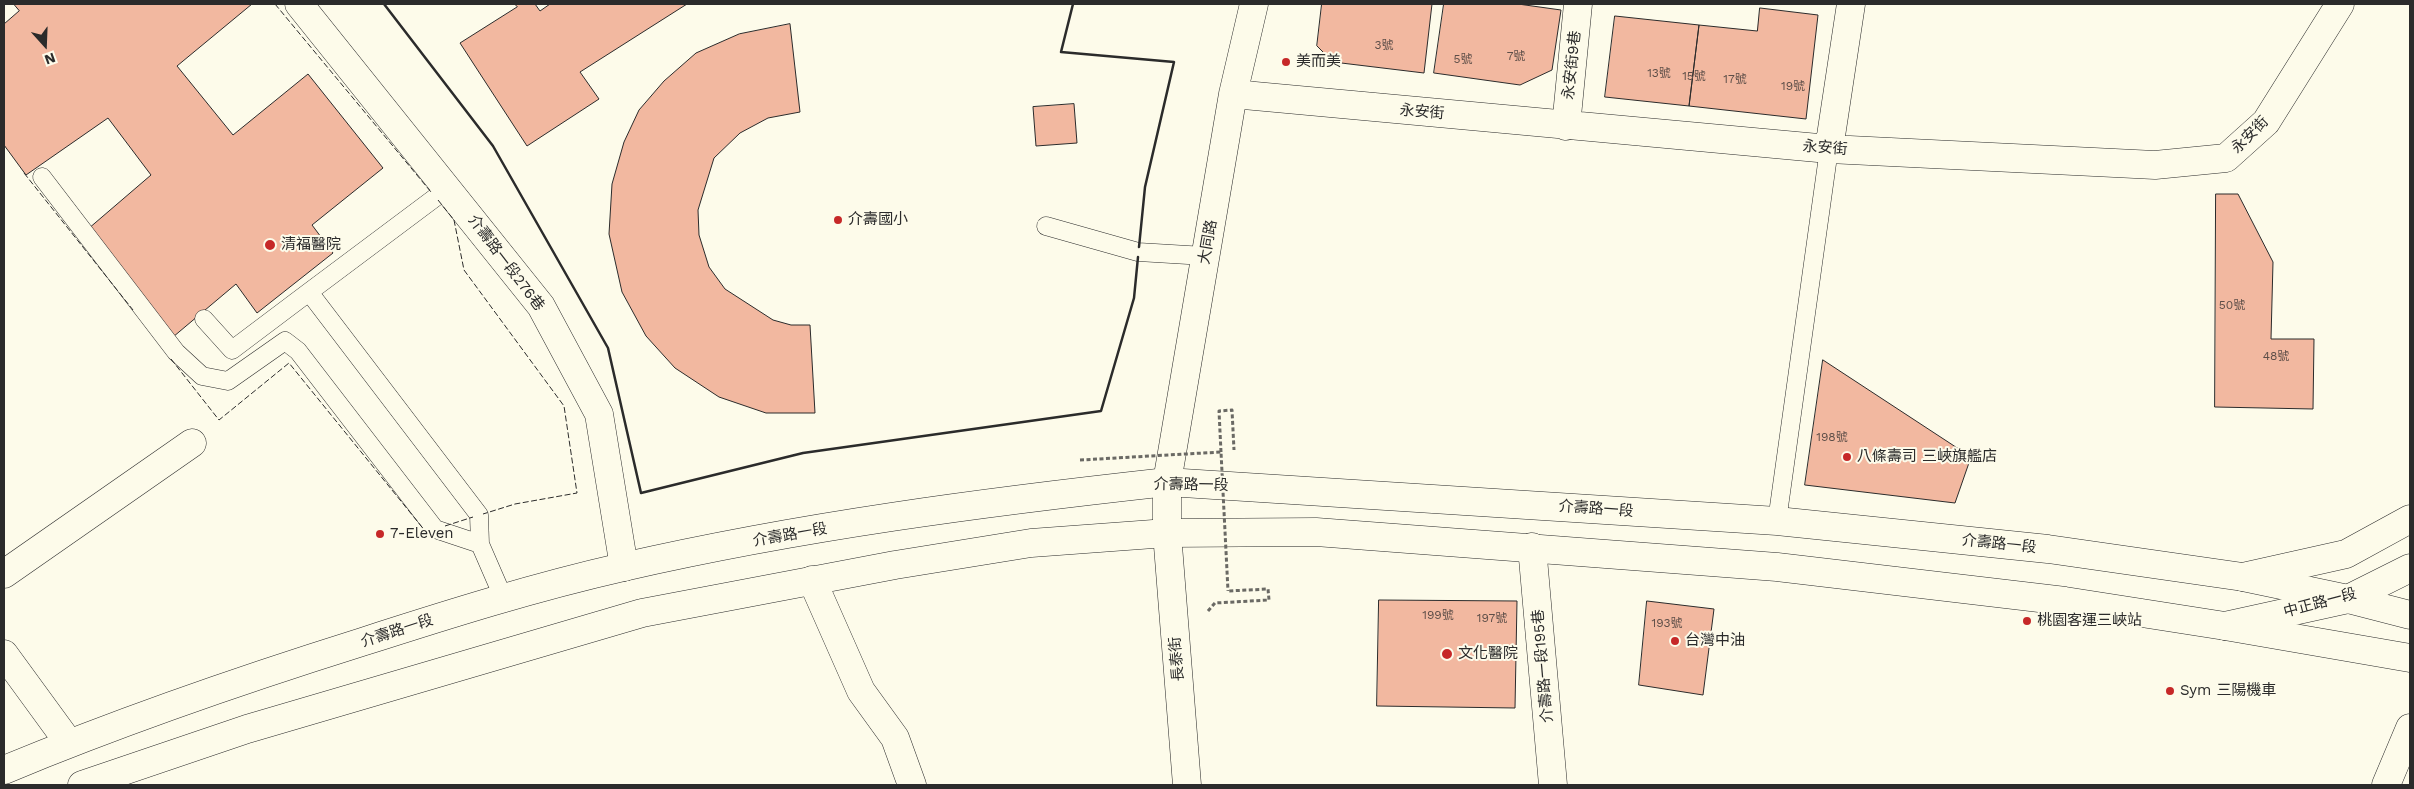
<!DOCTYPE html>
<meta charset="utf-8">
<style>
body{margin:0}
#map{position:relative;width:2414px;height:789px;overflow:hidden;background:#fdfbea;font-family:"Work Sans",sans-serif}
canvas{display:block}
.frame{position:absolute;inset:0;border:5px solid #2b2b2b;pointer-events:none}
.north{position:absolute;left:20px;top:20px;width:50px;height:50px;-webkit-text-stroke:4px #fdfbea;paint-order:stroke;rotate:160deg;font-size:14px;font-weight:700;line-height:20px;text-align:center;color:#2b2b2b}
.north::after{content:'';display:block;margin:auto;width:18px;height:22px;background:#2b2b2b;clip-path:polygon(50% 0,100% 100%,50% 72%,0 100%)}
</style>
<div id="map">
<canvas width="2414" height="789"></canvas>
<div class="frame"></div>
<div class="north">N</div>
</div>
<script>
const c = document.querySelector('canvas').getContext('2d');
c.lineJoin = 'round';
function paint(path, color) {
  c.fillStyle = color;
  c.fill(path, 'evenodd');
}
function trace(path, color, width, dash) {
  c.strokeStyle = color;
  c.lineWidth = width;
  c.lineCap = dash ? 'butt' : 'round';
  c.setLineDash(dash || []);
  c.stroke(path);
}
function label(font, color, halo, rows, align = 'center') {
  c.font = font + ' "Work Sans","Noto Sans TC",sans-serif';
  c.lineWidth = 4;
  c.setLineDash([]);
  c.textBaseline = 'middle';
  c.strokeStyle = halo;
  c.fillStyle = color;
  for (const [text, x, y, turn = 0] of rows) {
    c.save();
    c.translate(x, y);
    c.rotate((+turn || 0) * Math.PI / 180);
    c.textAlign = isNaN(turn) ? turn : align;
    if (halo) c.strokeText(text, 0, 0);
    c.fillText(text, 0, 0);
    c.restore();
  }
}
const building = new Path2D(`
 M 14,4 L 252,4 L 177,66 L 233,135 L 308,74 L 383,168 L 312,225 L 333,253 L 257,313 L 236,284 L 173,337 L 88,229 L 151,175 L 108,118 L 26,175 L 4,145 L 4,24 L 19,11 Z
 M 515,4 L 535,4 L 540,11 L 550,4 L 687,4 L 580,72 L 599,99 L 527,146 L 460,43 L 517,7 Z
 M 1322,4 L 1432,4 L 1424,73 L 1333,62 L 1317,46 Z
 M 1444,4 L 1518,4 L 1561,10 L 1552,70 L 1520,85 L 1434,73 Z
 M 1760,8 L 1818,15 L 1806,119 L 1689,106 L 1699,25 L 1757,31 Z
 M 1615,16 L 1699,25 L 1689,106 L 1605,97 Z
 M 790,24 L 800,112 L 768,118 L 740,133 L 714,158 L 698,210 L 699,235 L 709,267 L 725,289 L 773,320 L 791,325 L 810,325 L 815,413 L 766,413 L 719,397 L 675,368 L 646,336 L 622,292 L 609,234 L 612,184 L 624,142 L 639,110 L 664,81 L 696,53 L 739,34 Z
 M 1074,104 L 1077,143 L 1036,146 L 1033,107 Z
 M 2216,194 L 2238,194 L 2273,262 L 2271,339 L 2314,339 L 2313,409 L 2215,407 Z
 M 1823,360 L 1971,457 L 1955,503 L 1805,485 Z
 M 1379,600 L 1517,601 L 1515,708 L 1377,706 Z
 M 1647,601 L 1714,609 L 1703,695 L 1639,685 Z`);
paint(building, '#f2b8a0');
trace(building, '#2b2b2b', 1);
const lane = new Path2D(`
 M 42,177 L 176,352 L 202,376 L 228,381 L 285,341 L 298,351 L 435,529 L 480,544
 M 448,188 L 309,292 L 479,515 L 480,544 L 503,597
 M 1046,226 L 1138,252 L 1205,256
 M 204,319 L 232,350 L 309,292
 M 1777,521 L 1829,149`);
const street = new Path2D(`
 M 299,4 L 541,306 L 599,414 L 624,567
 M 1233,94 L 1829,149 L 2155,165 L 2226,158 L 2266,122 L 2340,4
 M 1566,126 L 1578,4
 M 1829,149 L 1851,4
 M 1532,547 L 1553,785
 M 4,574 L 192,443
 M 812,580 L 861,691 L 895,738 L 912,785
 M 4,654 L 69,743
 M 1187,785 L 1167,533 L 1167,482 L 1233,94 L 1254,4
 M 2386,785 L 2410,728`);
const secondary = new Path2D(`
 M 2243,577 L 2348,599 L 2410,615
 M 2225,626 L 2410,658`);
const primary = new Path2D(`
 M 4,770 C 122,721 241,680 362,642 C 449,614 535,587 623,567 C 802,526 985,502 1167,482 L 1777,521 L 2048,549 L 2243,577 L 2346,554 L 2410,519
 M 82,785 L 247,729 L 642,613 L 895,565 L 1031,543 L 1167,533 L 1316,532 L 1777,567 L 2065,601 L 2225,626 L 2348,599 L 2410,568`);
trace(lane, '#2b2b2b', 19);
trace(street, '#2b2b2b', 29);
trace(secondary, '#2b2b2b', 29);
trace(primary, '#2b2b2b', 29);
trace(new Path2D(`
 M 1221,452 L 1219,411 L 1232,410 L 1234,450
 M 1208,611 L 1215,603 L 1269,600 L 1268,589 L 1228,591`), '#6a6964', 3, [4, 2.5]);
trace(lane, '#fdfbea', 18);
trace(street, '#fdfbea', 28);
trace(secondary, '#fdfbea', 28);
trace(primary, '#fdfbea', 28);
trace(new Path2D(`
 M 1080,460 L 1221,452 L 1228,591`), '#6a6964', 3, [4, 2.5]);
trace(new Path2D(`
 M 275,4 L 431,192
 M 24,173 L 133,310
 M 438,200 L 454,220 L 464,270 L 564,406 L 577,493 L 515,504 L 483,514
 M 171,359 L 219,420 L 289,363 L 426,532 L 430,530
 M 445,526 L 473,517`), '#2b2b2b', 1, [6, 2.5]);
trace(new Path2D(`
 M 384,4 L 493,146 L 608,348 L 641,493 L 803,453 L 1101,411 L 1134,298 L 1138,257
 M 1073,4 L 1061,52 L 1174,62 L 1145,187 L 1139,247`), '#2b2b2b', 2.5);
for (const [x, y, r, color] of [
 [1286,62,5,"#c62828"],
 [838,220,5,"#c62828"],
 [270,245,6,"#c62828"],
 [1847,457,5,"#c62828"],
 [380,534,5,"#c62828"],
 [2027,621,5,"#c62828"],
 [1675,641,5,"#c62828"],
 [1447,654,6,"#c62828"],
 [2170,691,5,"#c62828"]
]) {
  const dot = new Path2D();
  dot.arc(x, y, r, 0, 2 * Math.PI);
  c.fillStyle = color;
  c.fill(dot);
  trace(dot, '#fdfbea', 2);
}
label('12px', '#5d4e48', null, [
 ["3號",1384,45],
 ["7號",1516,56],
 ["5號",1463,59],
 ["13號",1659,73],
 ["15號",1694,76],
 ["17號",1735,79],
 ["19號",1793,86],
 ["50號",2232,305],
 ["48號",2276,356],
 ["198號",1832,437],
 ["199號",1438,615],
 ["197號",1492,618],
 ["193號",1667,623]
]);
label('15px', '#2b2b2b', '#fdfbea', [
 ["美而美",1296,62],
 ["介壽國小",848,220],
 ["清福醫院",281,245],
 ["八條壽司 三峽旗艦店",1857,457],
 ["7-Eleven",390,534],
 ["桃園客運三峽站",2037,621],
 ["台灣中油",1685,641],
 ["文化醫院",1458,654],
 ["Sym 三陽機車",2180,691]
], 'left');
label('15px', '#2b2b2b', '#fdfbea', [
 ["永安街9巷",1572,65,-84],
 ["永安街",1422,112,5],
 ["永安街",2250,135,-45],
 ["永安街",1825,148,4],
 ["大同路",1208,242,-80],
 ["介壽路一段276巷",506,263,53],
 ["介壽路一段",1191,485,1],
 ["介壽路一段",1596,509,4],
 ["介壽路一段",790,535,-10],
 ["介壽路一段",1999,544,6],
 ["中正路一段",2320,603,-15],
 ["介壽路一段",397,631,-18],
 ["長泰街",1177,659,-95],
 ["介壽路一段195巷",1543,666,-95]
]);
</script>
